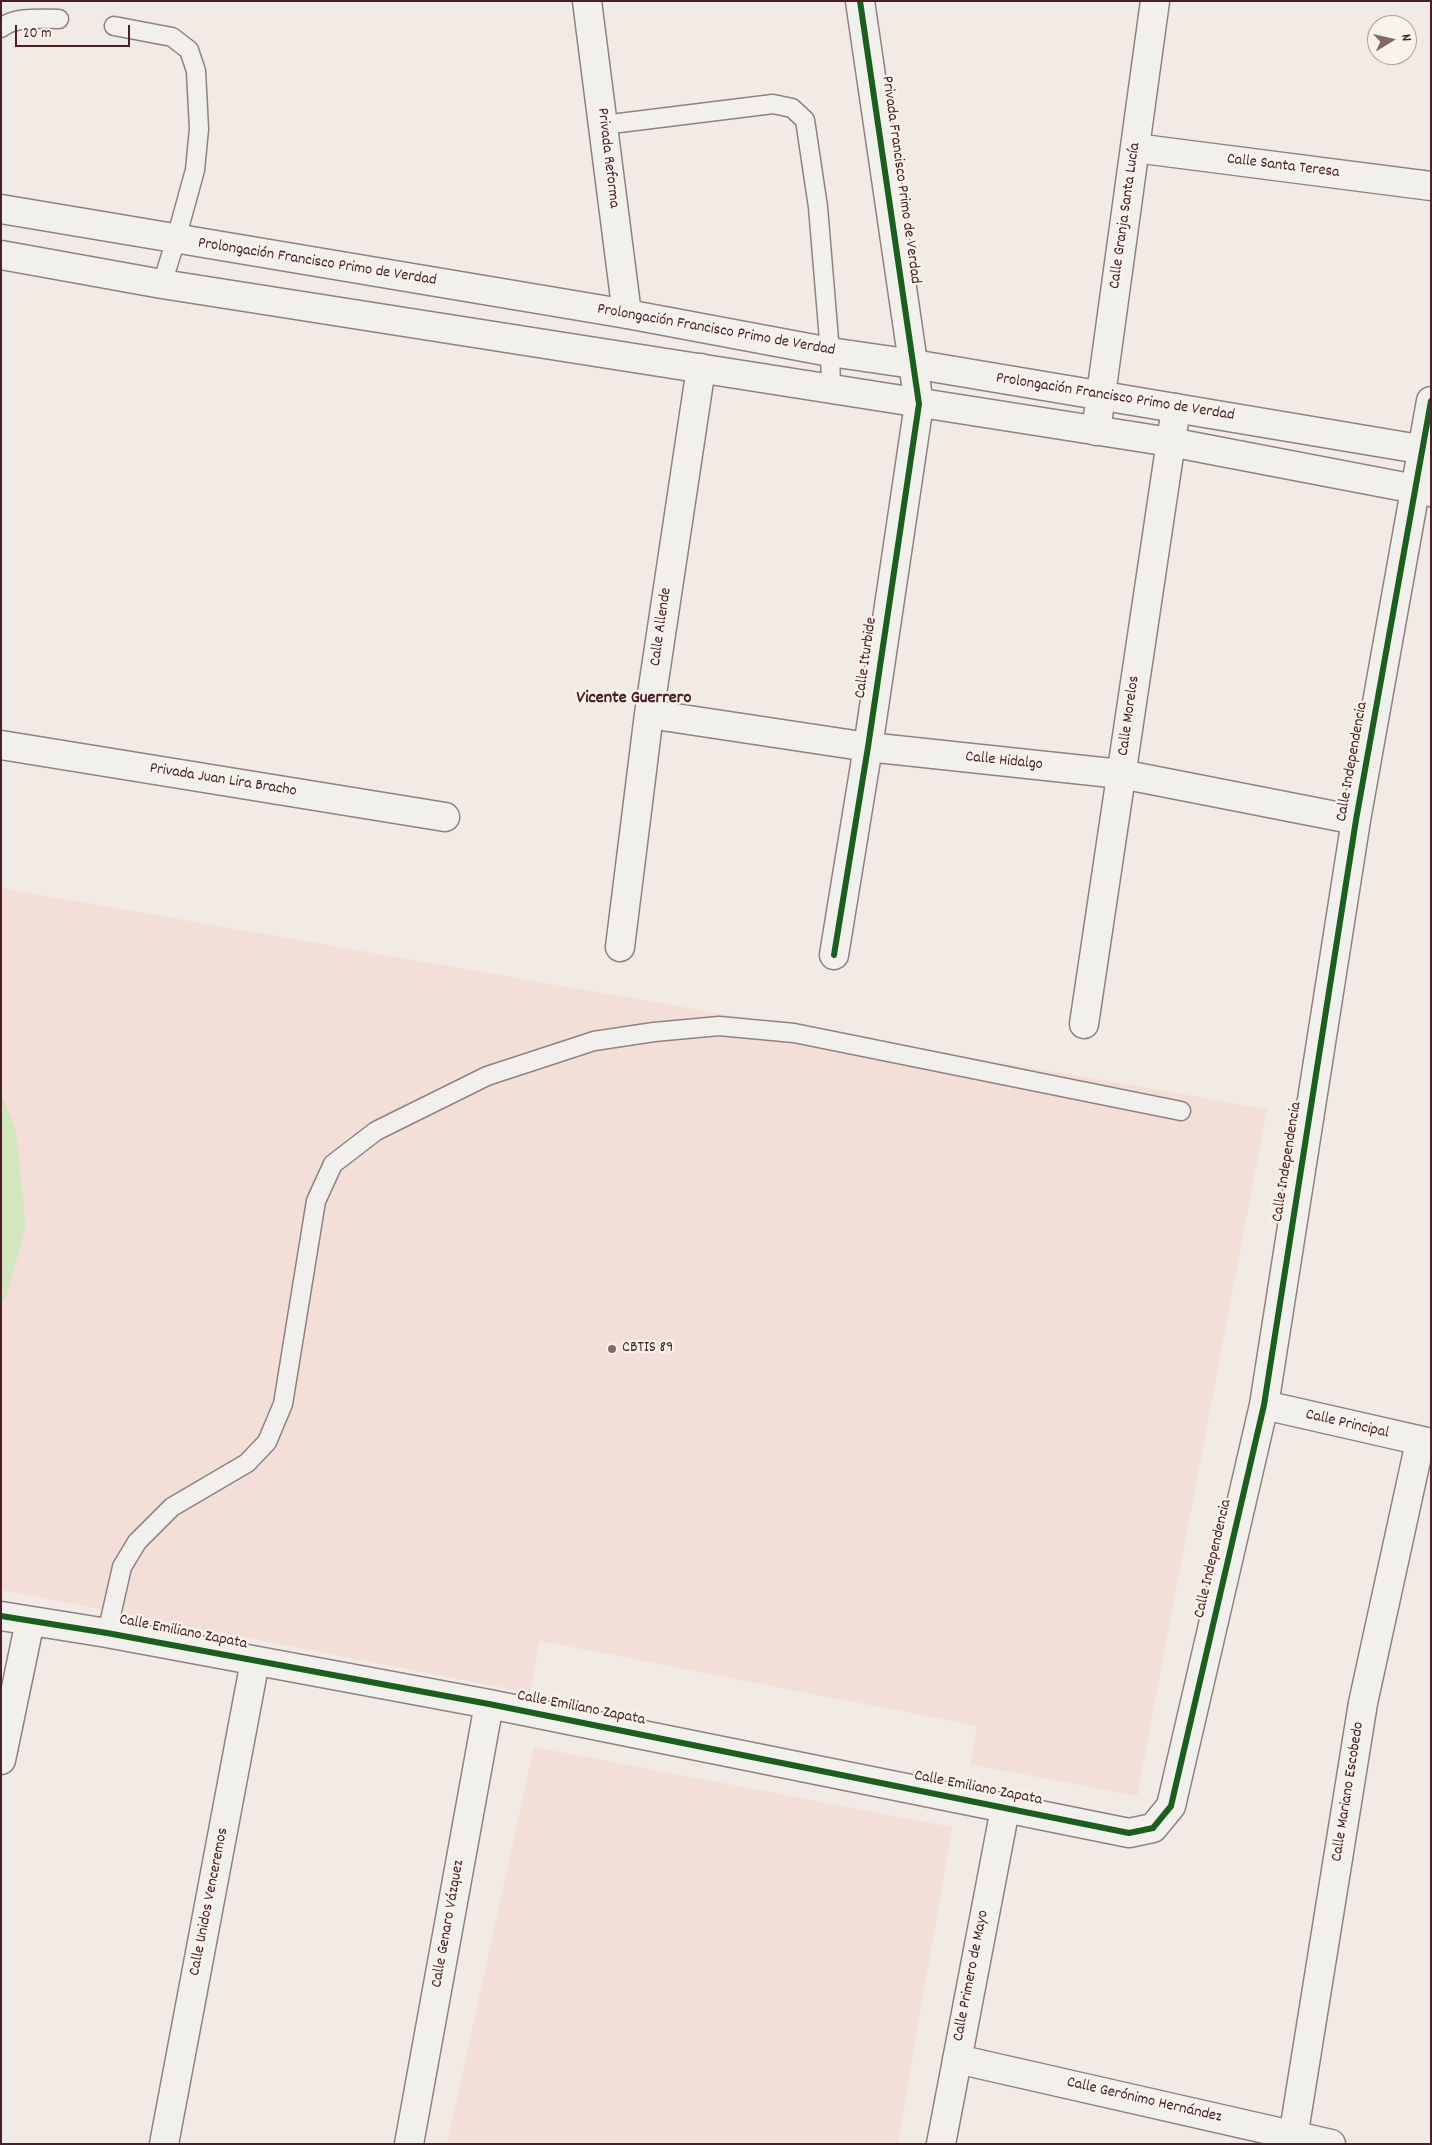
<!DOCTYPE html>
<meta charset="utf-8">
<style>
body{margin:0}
#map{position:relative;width:1432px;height:2145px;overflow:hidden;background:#f2eae5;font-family:Dekko,sans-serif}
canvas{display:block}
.frame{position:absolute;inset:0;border:2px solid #4a1f2b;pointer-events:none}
.north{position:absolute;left:1367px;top:15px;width:50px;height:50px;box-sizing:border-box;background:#f7f3e8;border:1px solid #b29e9c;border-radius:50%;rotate:81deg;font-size:14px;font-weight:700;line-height:20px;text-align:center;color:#4a1f2b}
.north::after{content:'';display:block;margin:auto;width:18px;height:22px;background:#85666c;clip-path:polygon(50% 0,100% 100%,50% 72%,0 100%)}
.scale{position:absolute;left:15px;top:25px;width:115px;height:22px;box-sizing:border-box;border:2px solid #4a1f2b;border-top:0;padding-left:6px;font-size:15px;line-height:18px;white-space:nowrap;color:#4a1f2b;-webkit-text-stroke:4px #f7f3e8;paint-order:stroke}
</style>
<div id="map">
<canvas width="1432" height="2145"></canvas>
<div class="frame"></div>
<div class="north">N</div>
<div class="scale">20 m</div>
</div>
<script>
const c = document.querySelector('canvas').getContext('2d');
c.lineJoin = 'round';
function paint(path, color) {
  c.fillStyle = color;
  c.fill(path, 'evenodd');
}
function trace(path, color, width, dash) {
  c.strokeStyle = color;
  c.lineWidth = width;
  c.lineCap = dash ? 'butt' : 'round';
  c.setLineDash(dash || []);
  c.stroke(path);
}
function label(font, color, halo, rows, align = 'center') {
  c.font = font + ' Dekko,sans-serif';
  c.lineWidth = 4.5;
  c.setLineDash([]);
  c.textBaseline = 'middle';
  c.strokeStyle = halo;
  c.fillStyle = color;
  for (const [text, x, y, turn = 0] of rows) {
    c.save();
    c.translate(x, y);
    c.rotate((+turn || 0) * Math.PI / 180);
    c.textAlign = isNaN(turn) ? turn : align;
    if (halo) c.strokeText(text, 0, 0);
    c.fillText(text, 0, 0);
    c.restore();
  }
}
paint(new Path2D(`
 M 1,888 L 1267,1109 L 1137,1796 L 970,1764 L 977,1726 L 540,1641 L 530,1693 L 1,1590 Z
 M 534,1747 L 952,1827 L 898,2144 L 447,2144 Z`), '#f3dfd8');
paint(new Path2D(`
 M 1,1093 L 16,1130 L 26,1226 L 6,1298 L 1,1305 Z`), '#d4e6bd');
const service = new Path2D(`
 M 114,26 L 172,37 L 189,50 L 196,71 L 199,129 L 195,170 L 176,239 L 162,284
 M 1,28 C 15,16 41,19 59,19
 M 603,125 L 773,104 L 792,108 L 805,120 L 818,207 L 830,352 L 831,390
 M 107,1633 L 122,1567 L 137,1542 L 172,1507 L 247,1463 L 267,1442 L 283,1404 L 316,1201 L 333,1164 L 376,1131 L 487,1076 L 594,1041 L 654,1032 L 719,1026 L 794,1033 L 1181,1111`);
const minor = new Path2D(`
 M 587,1 L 627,314
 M 1135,148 L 1431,186
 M 1096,431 L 1155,1
 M 649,714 L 868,747 L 1121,774 L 1356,820
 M 1,745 L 445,817
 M 620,947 L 649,714 L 701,368
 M 834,955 L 868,747 L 919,404 L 860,1
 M 1084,1024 L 1176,408
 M 1264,1405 L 1431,1443
 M 1,1616 L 107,1633 L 489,1704 L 1129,1833 L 1153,1828 L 1171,1806 L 1264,1405 L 1356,820 L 1431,401
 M 1,1760 L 30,1621
 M 957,2059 L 1331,2144
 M 164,2144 L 255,1661
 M 409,2144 L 489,1704
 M 941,2144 L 1005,1809
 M 1292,2144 L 1363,1703 L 1420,1442`);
const secondary = new Path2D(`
 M 1,209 L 627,314 L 830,352 L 913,364 L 1431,451
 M 1,255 L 162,284 L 1170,442 L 1431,492`);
trace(service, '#8e8282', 21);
trace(minor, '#8e8282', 31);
trace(secondary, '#8e8282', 31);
trace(service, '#f2f0ec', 18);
trace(minor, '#f2f0ec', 28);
trace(secondary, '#f2f0ec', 28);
trace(new Path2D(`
 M 834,955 L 868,747 L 919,404 L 860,1
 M 1,1616 L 107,1633 L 489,1704 L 1129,1833 L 1153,1828 L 1171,1806 L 1264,1405 L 1356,820 L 1431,401`), '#1b5e20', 6);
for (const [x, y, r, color] of [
 [612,1349,5,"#85666c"]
]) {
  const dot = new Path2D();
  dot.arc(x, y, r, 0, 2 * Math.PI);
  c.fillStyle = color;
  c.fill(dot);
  trace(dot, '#f7f3e8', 2);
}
label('16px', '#4a1f2b', '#f7f3e8', [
 ["Privada Reforma",607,158,83],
 ["Calle Santa Teresa",1283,167,7],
 ["Privada Francisco Primo de Verdad",900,180,82],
 ["Calle Granja Santa Lucía",1126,216,-82],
 ["Prolongación Francisco Primo de Verdad",317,263,9],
 ["Prolongación Francisco Primo de Verdad",716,331,10],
 ["Prolongación Francisco Primo de Verdad",1115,398,9],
 ["Calle Allende",662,627,-82],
 ["Calle Iturbide",867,658,-82],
 ["Calle Morelos",1130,716,-82],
 ["Calle Hidalgo",1004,762,6],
 ["Calle Independencia",1353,762,-80],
 ["Privada Juan Lira Bracho",223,781,9],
 ["Calle Independencia",1288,1162,-81],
 ["Calle Principal",1347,1425,13],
 ["Calle Independencia",1214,1559,-77],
 ["Calle Emiliano Zapata",183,1633,11],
 ["Calle Emiliano Zapata",581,1709,11],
 ["Calle Emiliano Zapata",978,1789,11],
 ["Calle Mariano Escobedo",1349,1792,-81],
 ["Calle Unidos Venceremos",210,1902,-79],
 ["Calle Genaro Vázquez",449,1924,-80],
 ["Calle Primero de Mayo",972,1976,-79],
 ["Calle Gerónimo Hernández",1144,2101,13]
]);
label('16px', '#4a1f2b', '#f7f3e8', [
 ["CBTIS 89",622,1349]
], 'left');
label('bold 18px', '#4a1f2b', '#f7f3e8', [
 ["Vicente Guerrero",634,700]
]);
</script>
